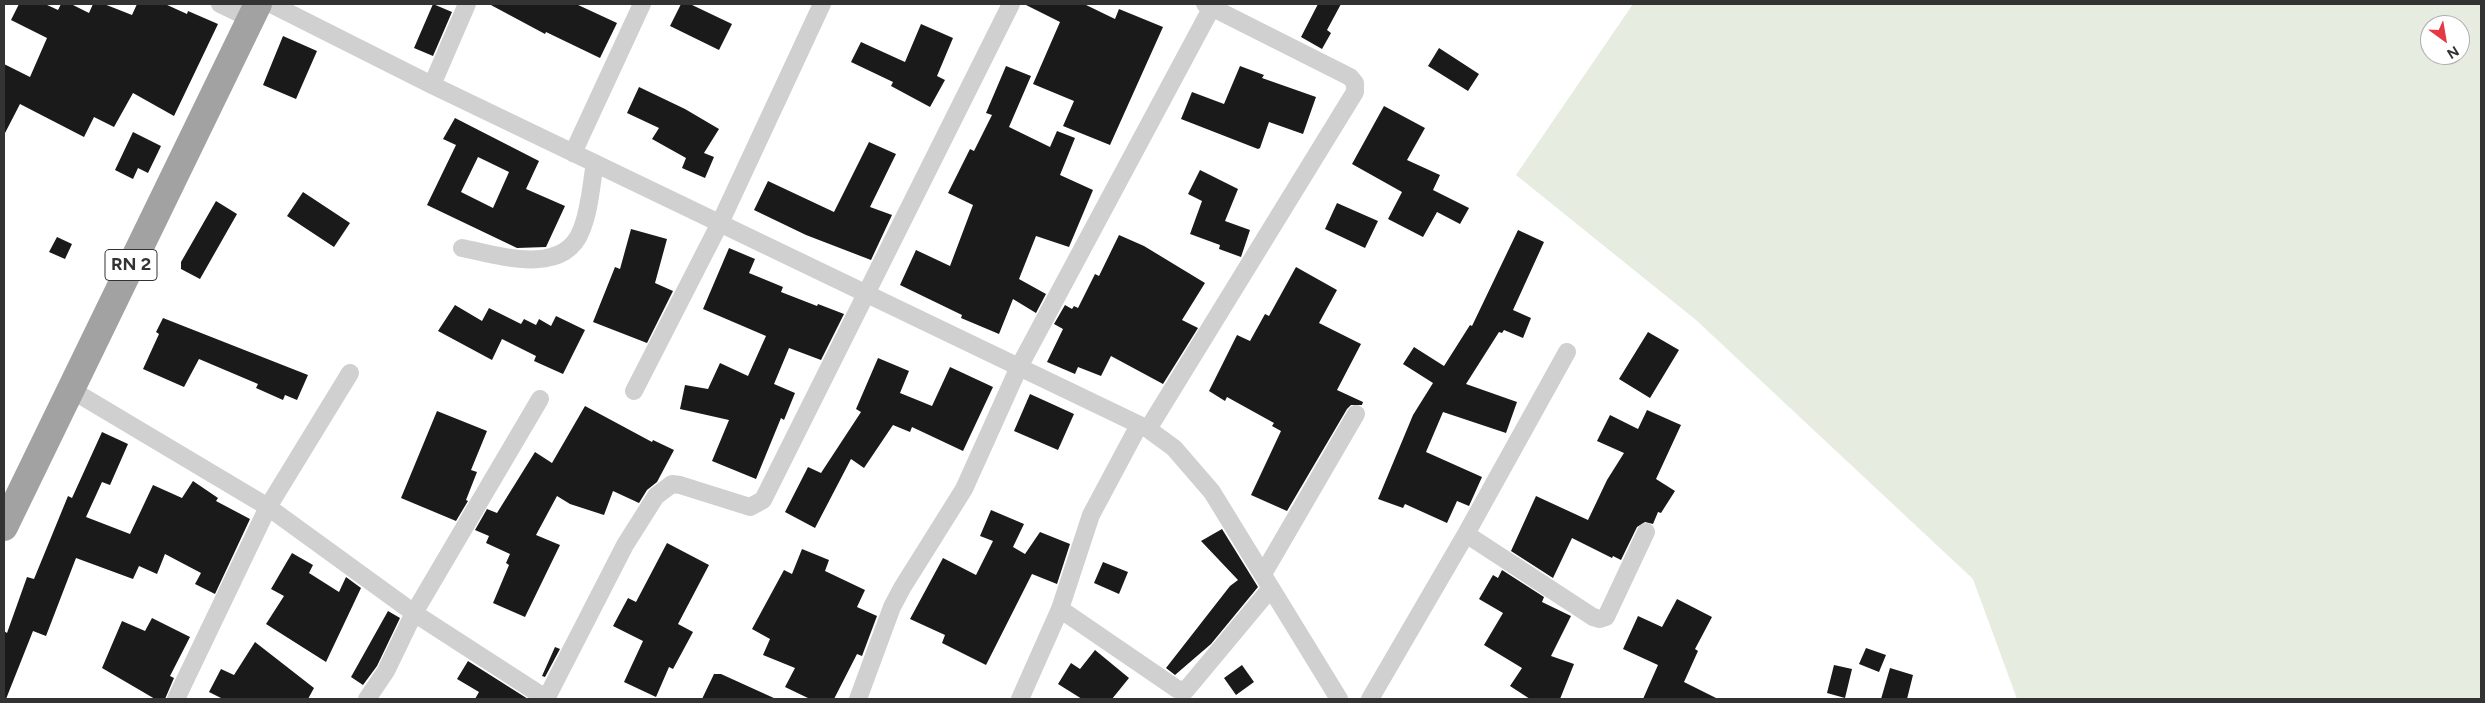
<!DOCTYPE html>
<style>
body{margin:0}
#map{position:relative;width:2485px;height:703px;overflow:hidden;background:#fff;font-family:Figtree,sans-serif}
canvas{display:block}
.frame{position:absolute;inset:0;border:5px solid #333;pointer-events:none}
.north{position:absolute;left:2420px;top:15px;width:50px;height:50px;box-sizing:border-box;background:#fff;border:1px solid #adadad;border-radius:50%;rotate:148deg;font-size:14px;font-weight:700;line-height:20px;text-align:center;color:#333}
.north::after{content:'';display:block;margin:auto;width:18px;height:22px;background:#e63946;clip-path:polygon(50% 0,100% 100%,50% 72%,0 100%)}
</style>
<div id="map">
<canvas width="2485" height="703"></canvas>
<div class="frame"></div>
<div class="north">N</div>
</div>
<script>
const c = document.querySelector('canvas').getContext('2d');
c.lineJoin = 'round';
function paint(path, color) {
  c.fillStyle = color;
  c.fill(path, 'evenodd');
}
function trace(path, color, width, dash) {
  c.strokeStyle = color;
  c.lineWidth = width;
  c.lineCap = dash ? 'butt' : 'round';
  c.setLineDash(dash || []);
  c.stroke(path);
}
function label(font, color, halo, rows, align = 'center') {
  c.font = font + ' Figtree,sans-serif';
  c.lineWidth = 5;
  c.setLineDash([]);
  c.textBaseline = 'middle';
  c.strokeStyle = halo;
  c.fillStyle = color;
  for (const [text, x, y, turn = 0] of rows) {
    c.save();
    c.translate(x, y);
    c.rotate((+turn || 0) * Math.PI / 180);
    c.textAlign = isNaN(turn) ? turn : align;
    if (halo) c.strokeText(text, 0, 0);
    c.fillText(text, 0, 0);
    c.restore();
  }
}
paint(new Path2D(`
 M 1633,4 L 2481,4 L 2481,699 L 2017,699 L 1973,579 L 1696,320 L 1516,175 ZM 2430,25 L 2460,25 L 2460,55 L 2430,55 Z`), '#e6ecdf');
paint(new Path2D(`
 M 19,4 L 45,4 L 58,10 L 61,4 L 71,4 L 89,13 L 93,4 L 104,4 L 132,15 L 137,4 L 165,4 L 187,14 L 188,11 L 218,24 L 174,116 L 133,93 L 114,127 L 94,117 L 84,137 L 20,104 L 4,135 L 4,64 L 30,77 L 47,38 L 11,20 Z
 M 433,4 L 452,12 L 433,56 L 414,48 Z
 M 489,4 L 576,4 L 617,23 L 600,58 L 546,32 L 545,34 Z
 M 681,4 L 690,4 L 732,24 L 719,50 L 670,26 Z
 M 1024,4 L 1084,4 L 1115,19 L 1119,9 L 1163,27 L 1110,145 L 1063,126 L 1074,101 L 1033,84 L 1060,22 Z
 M 1318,4 L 1341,4 L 1327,30 L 1331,33 L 1322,49 L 1301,37 Z
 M 921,24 L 953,38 L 937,76 L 945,80 L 930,107 L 891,86 L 893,82 L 851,62 L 861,42 L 905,62 Z
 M 283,36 L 317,51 L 296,99 L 263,85 Z
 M 1439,48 L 1479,74 L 1468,91 L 1428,66 Z
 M 1006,66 L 1031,76 L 1009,127 L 1050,147 L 1057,131 L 1075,138 L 1060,175 L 1093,190 L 1069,247 L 1036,236 L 1019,279 L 1046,294 L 1036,313 L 1013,299 L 999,334 L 961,318 L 962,315 L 900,285 L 916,250 L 950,266 L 973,205 L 948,193 L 970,149 L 974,151 L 992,115 L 986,113 Z
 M 1240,66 L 1264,75 L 1262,78 L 1316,97 L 1303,134 L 1269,122 L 1260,148 L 1258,149 L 1181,119 L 1192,92 L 1224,104 Z
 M 639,87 L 685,109 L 719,129 L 704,153 L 714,157 L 705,178 L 682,168 L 686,158 L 652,139 L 659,128 L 627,113 Z
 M 1384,106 L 1425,128 L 1407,160 L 1440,175 L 1433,190 L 1469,208 L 1460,224 L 1437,212 L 1423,237 L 1388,219 L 1402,192 L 1352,164 Z
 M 455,118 L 539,161 L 526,189 L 565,206 L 546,247 L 517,248 L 427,205 L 456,145 L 443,139 ZM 478,157 L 509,172 L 493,208 L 461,192 Z
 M 133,132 L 161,146 L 148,173 L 138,168 L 133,179 L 115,170 Z
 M 869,142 L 896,154 L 870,207 L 892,215 L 871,260 L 806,235 L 754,210 L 768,181 L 834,212 Z
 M 1200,170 L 1238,189 L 1225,221 L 1250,230 L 1241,257 L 1219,249 L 1220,245 L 1190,234 L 1202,201 L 1188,194 Z
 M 303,192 L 350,223 L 334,247 L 287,216 Z
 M 216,201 L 237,214 L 200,279 L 181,269 L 181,262 Z
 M 1337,203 L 1378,221 L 1365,248 L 1325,229 Z
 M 631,229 L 667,239 L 655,283 L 673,291 L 647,343 L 593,322 L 615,267 L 620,269 Z
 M 1518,230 L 1544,242 L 1513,310 L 1531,318 L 1523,338 L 1504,330 L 1502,333 L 1499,332 L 1466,384 L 1517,402 L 1506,433 L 1443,412 L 1426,452 L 1482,477 L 1469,506 L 1457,501 L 1447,523 L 1405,504 L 1403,508 L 1378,499 L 1413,415 L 1433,383 L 1403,364 L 1414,347 L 1444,366 L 1470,325 L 1472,326 Z
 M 1119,235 L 1144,246 L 1205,283 L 1182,320 L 1198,328 L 1163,384 L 1111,356 L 1101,376 L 1078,367 L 1075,374 L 1047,362 L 1063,329 L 1054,324 L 1065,305 L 1072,309 L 1074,306 L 1078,308 L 1095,274 L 1099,276 Z
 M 57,237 L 72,244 L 65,259 L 49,252 Z
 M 729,248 L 755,259 L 749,273 L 783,287 L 781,292 L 817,306 L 818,304 L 844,314 L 821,360 L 789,348 L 774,384 L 795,393 L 784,420 L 781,418 L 756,479 L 712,461 L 729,420 L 680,409 L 685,385 L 708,389 L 720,363 L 748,376 L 766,336 L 703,309 Z
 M 1296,267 L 1337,290 L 1319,323 L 1361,344 L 1337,390 L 1363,402 L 1362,405 L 1351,405 L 1347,409 L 1287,511 L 1251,495 L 1281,431 L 1272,426 L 1274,423 L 1227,397 L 1225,401 L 1209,391 L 1237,335 L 1250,341 L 1265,314 L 1269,316 Z
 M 455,305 L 482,321 L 489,308 L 521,324 L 524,319 L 536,325 L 539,319 L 551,326 L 556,316 L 585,330 L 563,374 L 534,361 L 536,356 L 502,339 L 492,360 L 438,331 Z
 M 163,318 L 308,375 L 297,400 L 285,395 L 283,400 L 256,388 L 258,384 L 199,359 L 184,387 L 143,369 L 159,334 L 156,332 Z
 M 1648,332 L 1679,350 L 1650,398 L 1619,379 Z
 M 878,358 L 909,371 L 900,393 L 932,406 L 950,367 L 993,387 L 963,451 L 912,427 L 910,432 L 893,425 L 864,468 L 851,459 L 815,528 L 785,512 L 808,467 L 821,473 L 861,412 L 856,409 Z
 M 1030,394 L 1074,414 L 1058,450 L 1014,431 Z
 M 585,406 L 652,442 L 653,440 L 674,450 L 657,482 L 647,490 L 639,503 L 613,491 L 604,515 L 570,504 L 557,496 L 536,535 L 560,545 L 525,617 L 493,603 L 509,565 L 506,563 L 510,554 L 486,543 L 489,536 L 475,530 L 487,509 L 497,513 L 535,452 L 552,463 Z
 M 1647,410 L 1681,425 L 1656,479 L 1675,491 L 1661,513 L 1658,512 L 1653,524 L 1645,522 L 1637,527 L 1621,560 L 1613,556 L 1612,558 L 1572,538 L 1553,578 L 1511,551 L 1536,496 L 1588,520 L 1607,480 L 1624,453 L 1597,441 L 1610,415 L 1638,429 Z
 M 437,411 L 487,431 L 471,470 L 477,472 L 466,500 L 468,501 L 456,521 L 401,498 Z
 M 102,432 L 128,444 L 110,485 L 102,482 L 86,517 L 130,534 L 153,485 L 182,498 L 193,481 L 218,498 L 216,501 L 250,519 L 215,594 L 195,584 L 201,573 L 165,554 L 157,574 L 139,566 L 133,579 L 76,558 L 46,636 L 33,631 L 6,699 L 4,699 L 4,631 L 7,633 L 27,577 L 34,579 L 68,496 L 72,498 Z
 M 991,510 L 1024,524 L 1013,547 L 1025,554 L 1040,532 L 1070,544 L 1057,584 L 1032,574 L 986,665 L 942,643 L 945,635 L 910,619 L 943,558 L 976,575 L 993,541 L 980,536 Z
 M 1222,529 L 1258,587 L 1211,644 L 1175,675 L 1166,668 L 1230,586 L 1238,580 L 1201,541 Z
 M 667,543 L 709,565 L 678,624 L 693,632 L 673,669 L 669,667 L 656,697 L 624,682 L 643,641 L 613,626 L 628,598 L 636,602 Z
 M 802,549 L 829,560 L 825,571 L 865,590 L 857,607 L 877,616 L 862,656 L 857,654 L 834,699 L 810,699 L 785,687 L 795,668 L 763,655 L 770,639 L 752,629 L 784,570 L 792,574 Z
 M 292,553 L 313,565 L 309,573 L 339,592 L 346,577 L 361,588 L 326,662 L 266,624 L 284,596 L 271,589 Z
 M 1103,562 L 1128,572 L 1119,594 L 1094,583 Z
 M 1502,570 L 1544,597 L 1542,602 L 1571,616 L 1551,656 L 1574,664 L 1560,699 L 1530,699 L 1510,686 L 1522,668 L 1484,645 L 1503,613 L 1479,599 L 1493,575 L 1498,578 Z
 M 1677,599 L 1712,617 L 1695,649 L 1698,651 L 1684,682 L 1718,699 L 1643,699 L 1658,665 L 1623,649 L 1638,616 L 1662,627 Z
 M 388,611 L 400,618 L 377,666 L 363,685 L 351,677 Z
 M 152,618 L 190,637 L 170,676 L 174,678 L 165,699 L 155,699 L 102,668 L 122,621 L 145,631 Z
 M 255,642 L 314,688 L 308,699 L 223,699 L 209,692 L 221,669 L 234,675 Z
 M 555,647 L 560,649 L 545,677 L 542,676 Z
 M 1866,648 L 1886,655 L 1879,672 L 1859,664 Z
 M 1095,650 L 1129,678 L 1112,699 L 1082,699 L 1058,684 L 1071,663 L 1080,669 Z
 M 468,661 L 528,699 L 475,699 L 479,692 L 457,679 Z
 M 1242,665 L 1254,682 L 1236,695 L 1224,678 Z
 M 1834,665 L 1852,669 L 1845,698 L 1827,693 Z
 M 1890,668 L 1913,675 L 1907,699 L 1881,699 Z
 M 714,674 L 721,674 L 776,699 L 702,699 Z`), '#1a1a1a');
trace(new Path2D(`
 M 220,4 L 251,19
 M 271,4 L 432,85 L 1148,429 L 1174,448 L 1212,492 L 1339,699
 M 432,85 L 467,4
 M 573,153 L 642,4
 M 462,248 C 497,255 563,277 581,231 C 590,210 591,185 595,163
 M 70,389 L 268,507 L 414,613 L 547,699
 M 634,391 L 720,223 L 822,4
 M 1148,429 L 1355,92 L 1355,83 L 1350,77 L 1205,4
 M 1466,534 L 1593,617 L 1600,619 L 1606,617 L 1646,532
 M 1263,574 L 1356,414
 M 1060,609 L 1177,689 L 1186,690 L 1271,588
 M 176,699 L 268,507 L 350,373
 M 367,699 L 386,671 L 414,613 L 540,399
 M 546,699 L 625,545 L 656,496 L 672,484 L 680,485 L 750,507 L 763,500 L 1011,4
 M 858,699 L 892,607 L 902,588 L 964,489 L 1019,367 L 1212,7
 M 1020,699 L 1060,609 L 1091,515 L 1139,425
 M 1370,699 L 1466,534 L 1567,352`), '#d0d0d0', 18);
trace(new Path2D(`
 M 4,527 L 258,4`), '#a2a2a2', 28);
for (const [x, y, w] of [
 [131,265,52]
]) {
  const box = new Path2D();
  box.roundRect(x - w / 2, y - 15.5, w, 31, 4);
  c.fillStyle = '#fff';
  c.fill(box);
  trace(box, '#333', 1);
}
label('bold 18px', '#333', null, [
 ["RN 2",131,265]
]);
</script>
